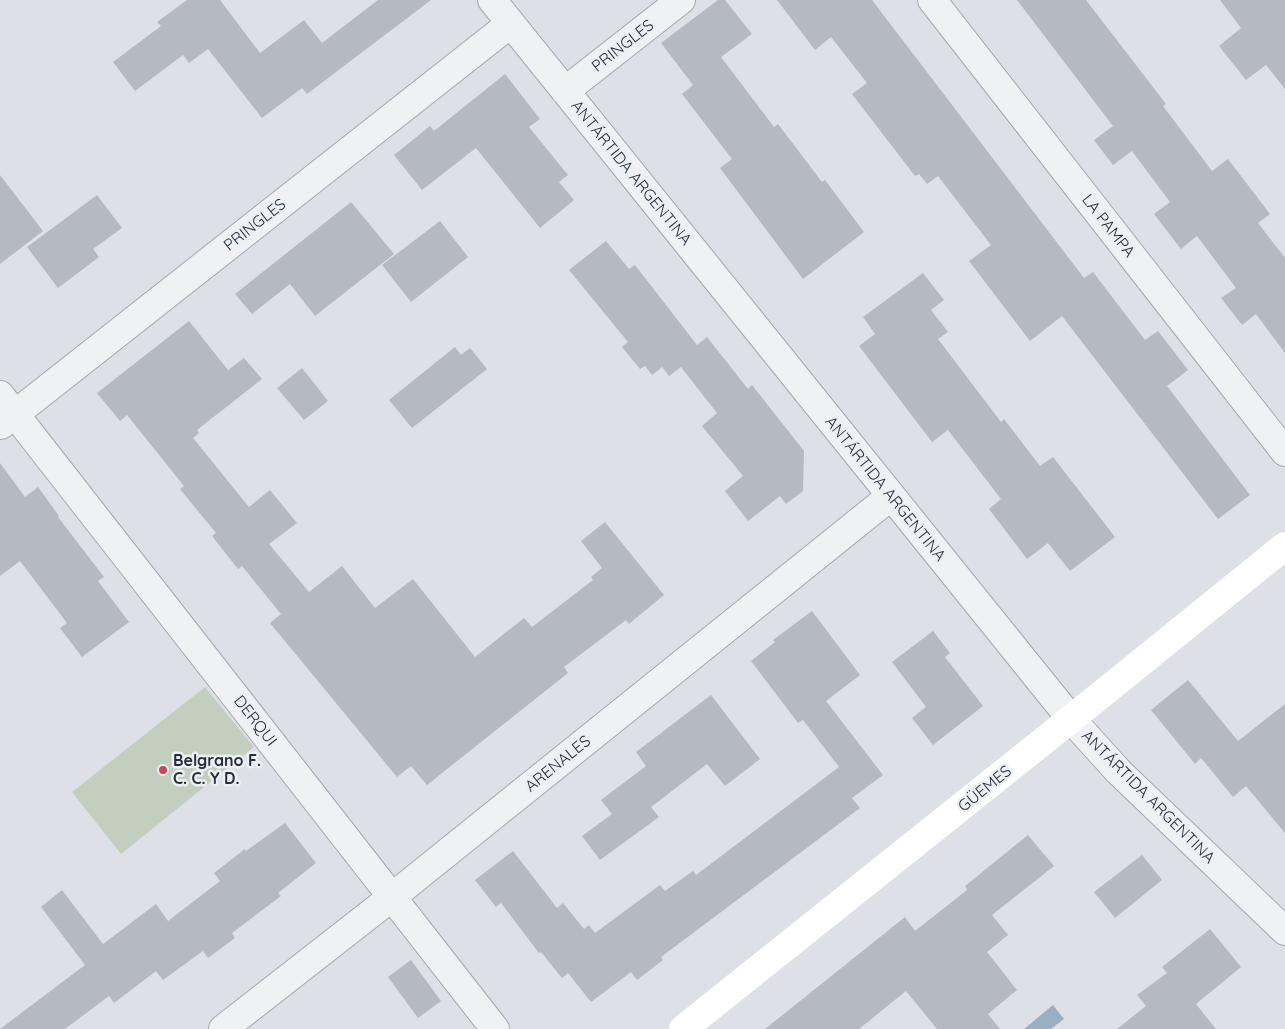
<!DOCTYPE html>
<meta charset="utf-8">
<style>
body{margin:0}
canvas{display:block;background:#dde0e6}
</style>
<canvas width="1285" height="1029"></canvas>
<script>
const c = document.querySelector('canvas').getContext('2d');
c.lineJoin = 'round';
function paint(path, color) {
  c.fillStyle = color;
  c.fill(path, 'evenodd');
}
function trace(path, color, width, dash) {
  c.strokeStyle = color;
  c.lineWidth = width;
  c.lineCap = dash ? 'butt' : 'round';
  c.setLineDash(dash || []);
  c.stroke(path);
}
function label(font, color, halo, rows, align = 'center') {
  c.font = font + ' Quicksand,sans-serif';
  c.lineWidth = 5;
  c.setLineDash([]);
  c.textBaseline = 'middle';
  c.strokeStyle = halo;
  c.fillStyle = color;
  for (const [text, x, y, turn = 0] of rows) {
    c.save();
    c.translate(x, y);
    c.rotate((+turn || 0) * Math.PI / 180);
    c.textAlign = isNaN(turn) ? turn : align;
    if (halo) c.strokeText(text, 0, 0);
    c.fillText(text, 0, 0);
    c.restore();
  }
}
paint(new Path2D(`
 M 205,687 L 254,747 L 121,854 L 72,792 Z`), '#c3cfbe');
paint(new Path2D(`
 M 1053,1005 L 1064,1019 L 1051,1029 L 1024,1029 Z`), '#9aaec4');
paint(new Path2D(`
 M 187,0 L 220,0 L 260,53 L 304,20 L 322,43 L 378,0 L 431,0 L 307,94 L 302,88 L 262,118 L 208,49 L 189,63 L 183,55 L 135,91 L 113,62 L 161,26 L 157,22 Z
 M 718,0 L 725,0 L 752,34 L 721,57 L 774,127 L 778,124 L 822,182 L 825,180 L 864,232 L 803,279 L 720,168 L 732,159 L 682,94 L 693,85 L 661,43 Z
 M 777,0 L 872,0 L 1084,278 L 1093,272 L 1145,340 L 1158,331 L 1188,370 L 1167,386 L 1250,495 L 1218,519 L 1062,316 L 1030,341 L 969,261 L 991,245 L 938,176 L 927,184 L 919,174 L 915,176 L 852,94 L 867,83 L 831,37 L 815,50 Z
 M 1017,0 L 1086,0 L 1166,104 L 1163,106 L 1212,171 L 1228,159 L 1270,214 L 1258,223 L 1285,258 L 1285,353 L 1256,314 L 1242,325 L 1221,298 L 1236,288 L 1197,236 L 1181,249 L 1154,214 L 1170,202 L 1132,151 L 1113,165 L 1094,140 L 1113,126 Z
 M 1220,0 L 1285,0 L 1285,89 L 1266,65 L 1246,80 L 1219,46 L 1241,28 Z
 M 505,74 L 540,119 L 529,127 L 568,175 L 559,182 L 574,200 L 540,228 L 476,148 L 422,190 L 394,155 L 430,126 L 434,131 Z
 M 0,175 L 43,231 L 0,264 Z
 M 97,195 L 122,228 L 93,249 L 99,257 L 58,288 L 27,247 Z
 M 351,202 L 394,254 L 315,316 L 290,284 L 252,314 L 235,294 Z
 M 440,221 L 468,257 L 411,302 L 382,265 Z
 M 606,241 L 629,269 L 635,265 L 697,345 L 707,337 L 748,389 L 752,385 L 804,451 L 803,491 L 786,504 L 780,496 L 748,521 L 725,491 L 743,476 L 702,426 L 717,413 L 681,367 L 669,376 L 662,367 L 652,375 L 645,366 L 640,369 L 622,347 L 628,342 L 569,270 Z
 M 923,273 L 944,300 L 931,310 L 948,332 L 938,339 L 1001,422 L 1004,419 L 1040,466 L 1053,457 L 1115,537 L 1070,571 L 1048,543 L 1027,559 L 989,509 L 1001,499 L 948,430 L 932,442 L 859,346 L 875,334 L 863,317 Z
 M 189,321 L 228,370 L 244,358 L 262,379 L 197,430 L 199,433 L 193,438 L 249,507 L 270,490 L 297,523 L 269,544 L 309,592 L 342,566 L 375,608 L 413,579 L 475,657 L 524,618 L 532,627 L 593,580 L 591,577 L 602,568 L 581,541 L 605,522 L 664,595 L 629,624 L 626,620 L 564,667 L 568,673 L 427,785 L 411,766 L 397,777 L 270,623 L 281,614 L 242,566 L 238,569 L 212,536 L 216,533 L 180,489 L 184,486 L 127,415 L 120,421 L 97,393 Z
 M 455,347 L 461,355 L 470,348 L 487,369 L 412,428 L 389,400 Z
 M 302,368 L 328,401 L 304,420 L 277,388 Z
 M 0,463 L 25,497 L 38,487 L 59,516 L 58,517 L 104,577 L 98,581 L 129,622 L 82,657 L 60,628 L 67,623 L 20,561 L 0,576 Z
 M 812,611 L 860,675 L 826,701 L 883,775 L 852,798 L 860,808 L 661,957 L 663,960 L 637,980 L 631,972 L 591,1002 L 568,973 L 562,978 L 541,952 L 539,953 L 501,903 L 496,907 L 475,880 L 513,851 L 557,908 L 563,903 L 584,929 L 589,925 L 595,933 L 660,885 L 665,891 L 693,871 L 696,875 L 839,767 L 803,720 L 798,723 L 751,661 L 775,642 L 773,640 Z
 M 933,631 L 950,653 L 945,657 L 983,706 L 933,745 L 912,718 L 926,707 L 892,662 Z
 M 1188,680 L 1238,741 L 1285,704 L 1285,833 L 1246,786 L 1233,797 L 1201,758 L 1195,764 L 1151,710 Z
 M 711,695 L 760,759 L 725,786 L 707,764 L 651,807 L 659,817 L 600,860 L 582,836 L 612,814 L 601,800 L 646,766 L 636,752 Z
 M 285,823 L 316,863 L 278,893 L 281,896 L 232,933 L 235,938 L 208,958 L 203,951 L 163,980 L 156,971 L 114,1003 L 109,996 L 65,1029 L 0,1029 L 85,965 L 41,907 L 62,890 L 103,944 L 156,904 L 168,921 L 220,881 L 214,873 L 245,849 L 246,851 Z
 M 1028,835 L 1054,866 L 992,915 L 1008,935 L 987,952 L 1017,990 L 988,1014 L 1000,1029 L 937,1029 L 906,991 L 859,1029 L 765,1029 L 905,917 L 915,931 L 967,890 L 965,886 Z
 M 1142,855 L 1162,880 L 1115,918 L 1094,892 Z
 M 1210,929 L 1241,967 L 1196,1004 L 1216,1029 L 1117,1029 L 1146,1006 L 1137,995 L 1167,973 L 1162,967 Z
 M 411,960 L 441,1001 L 418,1018 L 388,977 Z`), '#b4b9c2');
const street = new Path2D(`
 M 492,0 L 1071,719 L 1119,772 L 1285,931
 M 932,0 L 1285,452
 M 565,91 L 681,0
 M 0,395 L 495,1029
 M 1,425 L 510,24
 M 223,1029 L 392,897 L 891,496`);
trace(street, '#a3a7af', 30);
trace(street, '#eff1f4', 28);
trace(new Path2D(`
 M 683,1029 L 1071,719 L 1285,546`), '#fff', 28);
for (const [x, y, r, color] of [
 [163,770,5,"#c4495a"]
]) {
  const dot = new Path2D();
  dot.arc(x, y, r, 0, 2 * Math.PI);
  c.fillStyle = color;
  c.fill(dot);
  trace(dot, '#eceff4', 2);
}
label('16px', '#272e3b', '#eceff4', [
 ["PRINGLES",623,46,-38],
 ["ANTÁRTIDA ARGENTINA",631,173,51],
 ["PRINGLES",255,225,-38],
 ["LA PAMPA",1108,226,52],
 ["ANTÁRTIDA ARGENTINA",885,489,51],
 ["DERQUI",255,721,52],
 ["ARENALES",558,764,-39],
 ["GÜEMES",985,789,-39],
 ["ANTÁRTIDA ARGENTINA",1148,797,45]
]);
label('bold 16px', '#272e3b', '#eceff4', [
 ["Belgrano F.",173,761],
 ["C. C. Y D.",173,779]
], 'left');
</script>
